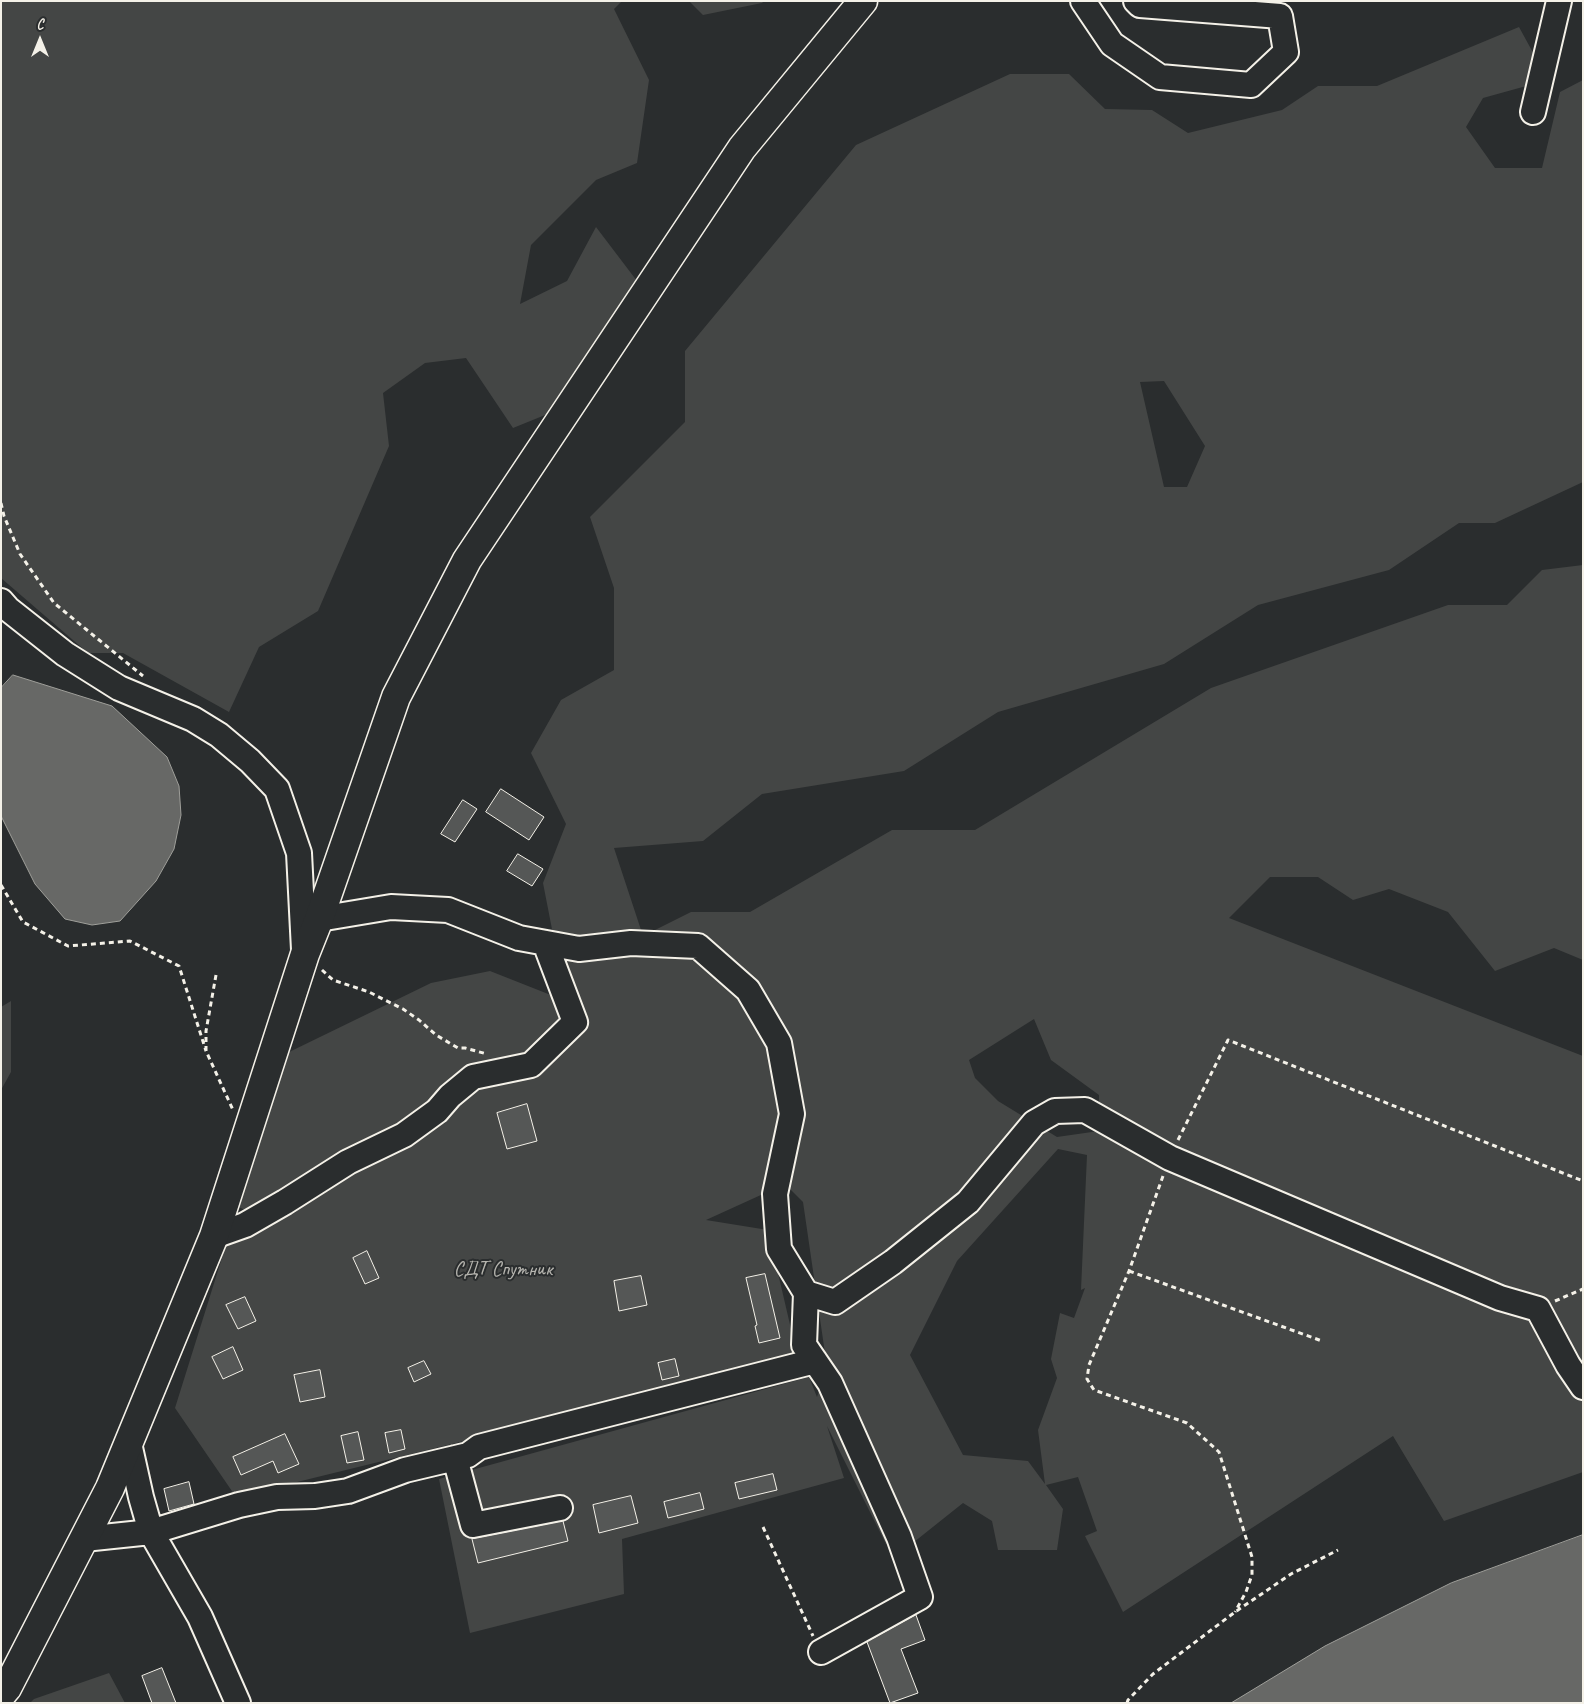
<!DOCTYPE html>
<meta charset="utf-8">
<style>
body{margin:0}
#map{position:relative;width:1584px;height:1704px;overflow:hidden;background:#2a2d2e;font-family:Caveat,sans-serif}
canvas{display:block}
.frame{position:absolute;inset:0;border:2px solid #f4f1e8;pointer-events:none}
.north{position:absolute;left:15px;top:15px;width:50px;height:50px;-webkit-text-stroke:4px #2a2d2e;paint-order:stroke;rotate:0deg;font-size:14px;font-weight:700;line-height:20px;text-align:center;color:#f4f1e8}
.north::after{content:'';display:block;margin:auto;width:18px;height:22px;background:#f4f1e8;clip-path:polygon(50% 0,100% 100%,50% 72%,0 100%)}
</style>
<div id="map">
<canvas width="1584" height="1704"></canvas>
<div class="frame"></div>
<div class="north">С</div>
</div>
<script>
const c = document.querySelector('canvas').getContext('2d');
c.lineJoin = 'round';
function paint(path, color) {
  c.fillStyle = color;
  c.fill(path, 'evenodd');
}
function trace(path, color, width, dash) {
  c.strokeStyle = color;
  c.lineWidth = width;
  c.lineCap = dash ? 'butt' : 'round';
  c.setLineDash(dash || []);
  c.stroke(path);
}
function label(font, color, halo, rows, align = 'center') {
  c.font = font + ' Caveat,sans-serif';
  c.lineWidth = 4;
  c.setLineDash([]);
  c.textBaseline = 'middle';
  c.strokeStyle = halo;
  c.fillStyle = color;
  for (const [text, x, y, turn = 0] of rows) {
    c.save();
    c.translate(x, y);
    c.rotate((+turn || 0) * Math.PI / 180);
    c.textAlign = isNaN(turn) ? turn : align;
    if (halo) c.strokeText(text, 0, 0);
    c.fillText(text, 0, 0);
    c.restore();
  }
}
paint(new Path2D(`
 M 1,1 L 622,1 L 614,9 L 649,80 L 637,163 L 596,180 L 531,245 L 520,304 L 567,281 L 596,227 L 637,281 L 555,411 L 513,428 L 466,358 L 425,363 L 383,393 L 389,446 L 318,611 L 259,647 L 229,712 L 123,653 L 88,653 L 1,578 Z
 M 689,1 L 764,1 L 762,3 L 703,15 Z
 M 1519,27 L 1548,80 L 1483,98 L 1466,127 L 1495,168 L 1542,168 L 1560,92 L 1583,80 L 1583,482 L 1495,523 L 1459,523 L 1389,570 L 1258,605 L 1164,664 L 998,712 L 904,771 L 762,794 L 703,841 L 614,848 L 643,936 L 691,912 L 750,912 L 892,830 L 975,830 L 1211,688 L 1448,605 L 1507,605 L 1542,570 L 1583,565 L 1583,960 L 1554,948 L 1495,971 L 1448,912 L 1389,889 L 1353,900 L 1318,877 L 1270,877 L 1229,918 L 1583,1056 L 1583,1472 L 1444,1521 L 1393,1436 L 1123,1612 L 1085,1536 L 1097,1531 L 1078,1477 L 1046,1485 L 1063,1509 L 1057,1550 L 998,1550 L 992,1521 L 963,1503 L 904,1550 L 886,1544 L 827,1426 L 844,1478 L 622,1539 L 624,1594 L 470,1633 L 439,1479 L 809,1377 L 817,1397 L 827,1367 L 803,1202 L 785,1184 L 706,1220 L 768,1230 L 798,1359 L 236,1497 L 175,1408 L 226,1245 L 269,1221 L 232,1204 L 283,1055 L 431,983 L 490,971 L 566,1001 L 543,883 L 566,824 L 531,753 L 561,700 L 614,670 L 614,588 L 590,517 L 685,422 L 685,351 L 856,145 L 1010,74 L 1069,74 L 1105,109 L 1152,110 L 1188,133 L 1282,110 L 1318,86 L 1377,86 ZM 1164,381 L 1205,446 L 1187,487 L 1164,487 L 1140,382 ZM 1034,1019 L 1051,1060 L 1099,1095 L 1099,1131 L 1057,1137 L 998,1101 L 975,1078 L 969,1060 ZM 1058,1149 L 1087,1155 L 1081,1290 L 1085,1288 L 1074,1318 L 1060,1313 L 1051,1359 L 1057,1378 L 1038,1430 L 1045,1484 L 1028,1461 L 963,1455 L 910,1355 L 957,1261 Z
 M 11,1001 L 11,1072 L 1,1090 L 1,1007 Z
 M 109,1673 L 125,1703 L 30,1703 L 34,1699 Z`), '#444645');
const water = new Path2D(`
 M 13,675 L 112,706 L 167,757 L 179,786 L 181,815 L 174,849 L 156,881 L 120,921 L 92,925 L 65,919 L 35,884 L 1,816 L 1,688 Z
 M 1583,1535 L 1583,1703 L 1231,1703 L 1325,1646 L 1451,1583 Z`);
paint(water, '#676866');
trace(water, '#9f9f9a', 1);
const building = new Path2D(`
 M 501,789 L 544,817 L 529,840 L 486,812 Z
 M 463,800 L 477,809 L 455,842 L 441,834 Z
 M 518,854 L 543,869 L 532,886 L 507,871 Z
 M 527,1104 L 537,1141 L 507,1149 L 497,1113 Z
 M 367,1251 L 379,1278 L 365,1284 L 353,1258 Z
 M 765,1274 L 780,1338 L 759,1343 L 755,1326 L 757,1325 L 746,1278 Z
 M 641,1276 L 647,1305 L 619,1311 L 614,1281 Z
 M 245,1297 L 256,1321 L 238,1329 L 226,1305 Z
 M 233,1347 L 243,1370 L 223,1379 L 212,1357 Z
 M 675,1359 L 679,1376 L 662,1380 L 658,1363 Z
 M 424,1361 L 431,1374 L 414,1382 L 408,1368 Z
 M 320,1370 L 325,1397 L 300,1402 L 294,1375 Z
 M 401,1430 L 405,1449 L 389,1453 L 385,1433 Z
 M 358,1432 L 364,1460 L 347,1463 L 341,1436 Z
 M 285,1434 L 299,1464 L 278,1473 L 273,1461 L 241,1475 L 233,1457 Z
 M 773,1474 L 777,1490 L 739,1499 L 735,1483 Z
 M 189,1482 L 194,1504 L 169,1511 L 164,1489 Z
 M 700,1493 L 704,1509 L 668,1518 L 664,1502 Z
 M 631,1496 L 638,1523 L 599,1533 L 593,1505 Z
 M 563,1521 L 568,1541 L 478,1563 L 472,1539 Z
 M 916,1615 L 925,1640 L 901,1649 L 918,1693 L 890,1703 L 867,1642 Z
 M 162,1668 L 176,1703 L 152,1703 L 142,1676 Z`);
paint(building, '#555756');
trace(building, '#f4f1e8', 1);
const minor = new Path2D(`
 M 1083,1 L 1112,44 L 1160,77 L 1251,85 L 1286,52 L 1280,16 L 1140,5 L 1136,1
 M 1533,112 L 1559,1
 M 1,601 L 8,609 L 65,654 L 119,688 L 193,719 L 219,735 L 250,761 L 277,789 L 299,853 L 304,950
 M 319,919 L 391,907 L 448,910 L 519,938 L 579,949 L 631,943 L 698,946 L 748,990 L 779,1043 L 792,1114 L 775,1194 L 779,1249 L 806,1293 L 835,1302 L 893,1262 L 968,1202 L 1034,1123 L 1055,1111 L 1085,1110 L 1170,1158 L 1500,1298 L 1538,1309 L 1568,1365 L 1583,1387
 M 214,1236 L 245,1225 L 285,1202 L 348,1162 L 404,1135 L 437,1111 L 450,1096 L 473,1077 L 531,1065 L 575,1022 L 545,943
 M 806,1293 L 804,1345 L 830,1383 L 899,1537 L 920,1597 L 821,1652
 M 129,1443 L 141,1497 L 151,1532 L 200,1617 L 238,1703
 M 455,1458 L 473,1525 L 560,1508
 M 84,1539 L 151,1532 L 239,1505 L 277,1497 L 315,1496 L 348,1491 L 405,1470 L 468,1455 L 479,1447 L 815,1361`);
const major = new Path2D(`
 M 1,1695 L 7,1688 L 110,1488 L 214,1236 L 305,954 L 319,919 L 396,697 L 467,560 L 742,148 L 863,1`);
trace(minor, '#f4f1e8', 28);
trace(major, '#f4f1e8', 31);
trace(new Path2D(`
 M 1,503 L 4,516 L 20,554 L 54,603 L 143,676
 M 1,885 L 23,922 L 68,946 L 130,941 L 179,966 L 206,1051
 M 322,970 L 333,980 L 369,992 L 403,1009 L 419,1020 L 436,1035 L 458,1048 L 465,1048 L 487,1054
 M 216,975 L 206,1031 L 206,1051 L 233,1110
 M 1178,1140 L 1228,1040 L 1583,1181
 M 1163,1176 L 1129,1271 L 1089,1365 L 1087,1379 L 1094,1390 L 1187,1423 L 1219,1452 L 1252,1557 L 1252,1575 L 1246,1592 L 1235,1612
 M 1129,1271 L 1322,1341
 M 1555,1301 L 1583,1289
 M 763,1527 L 813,1636
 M 1127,1703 L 1128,1700 L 1153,1674 L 1235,1612 L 1291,1574 L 1338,1550`), '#f4f1e8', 3, [5, 4]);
trace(minor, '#2a2d2e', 24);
trace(major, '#2a2d2e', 28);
label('20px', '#b6b5af', '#2a2d2e', [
 ["СДТ Спутник",503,1270]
]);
</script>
